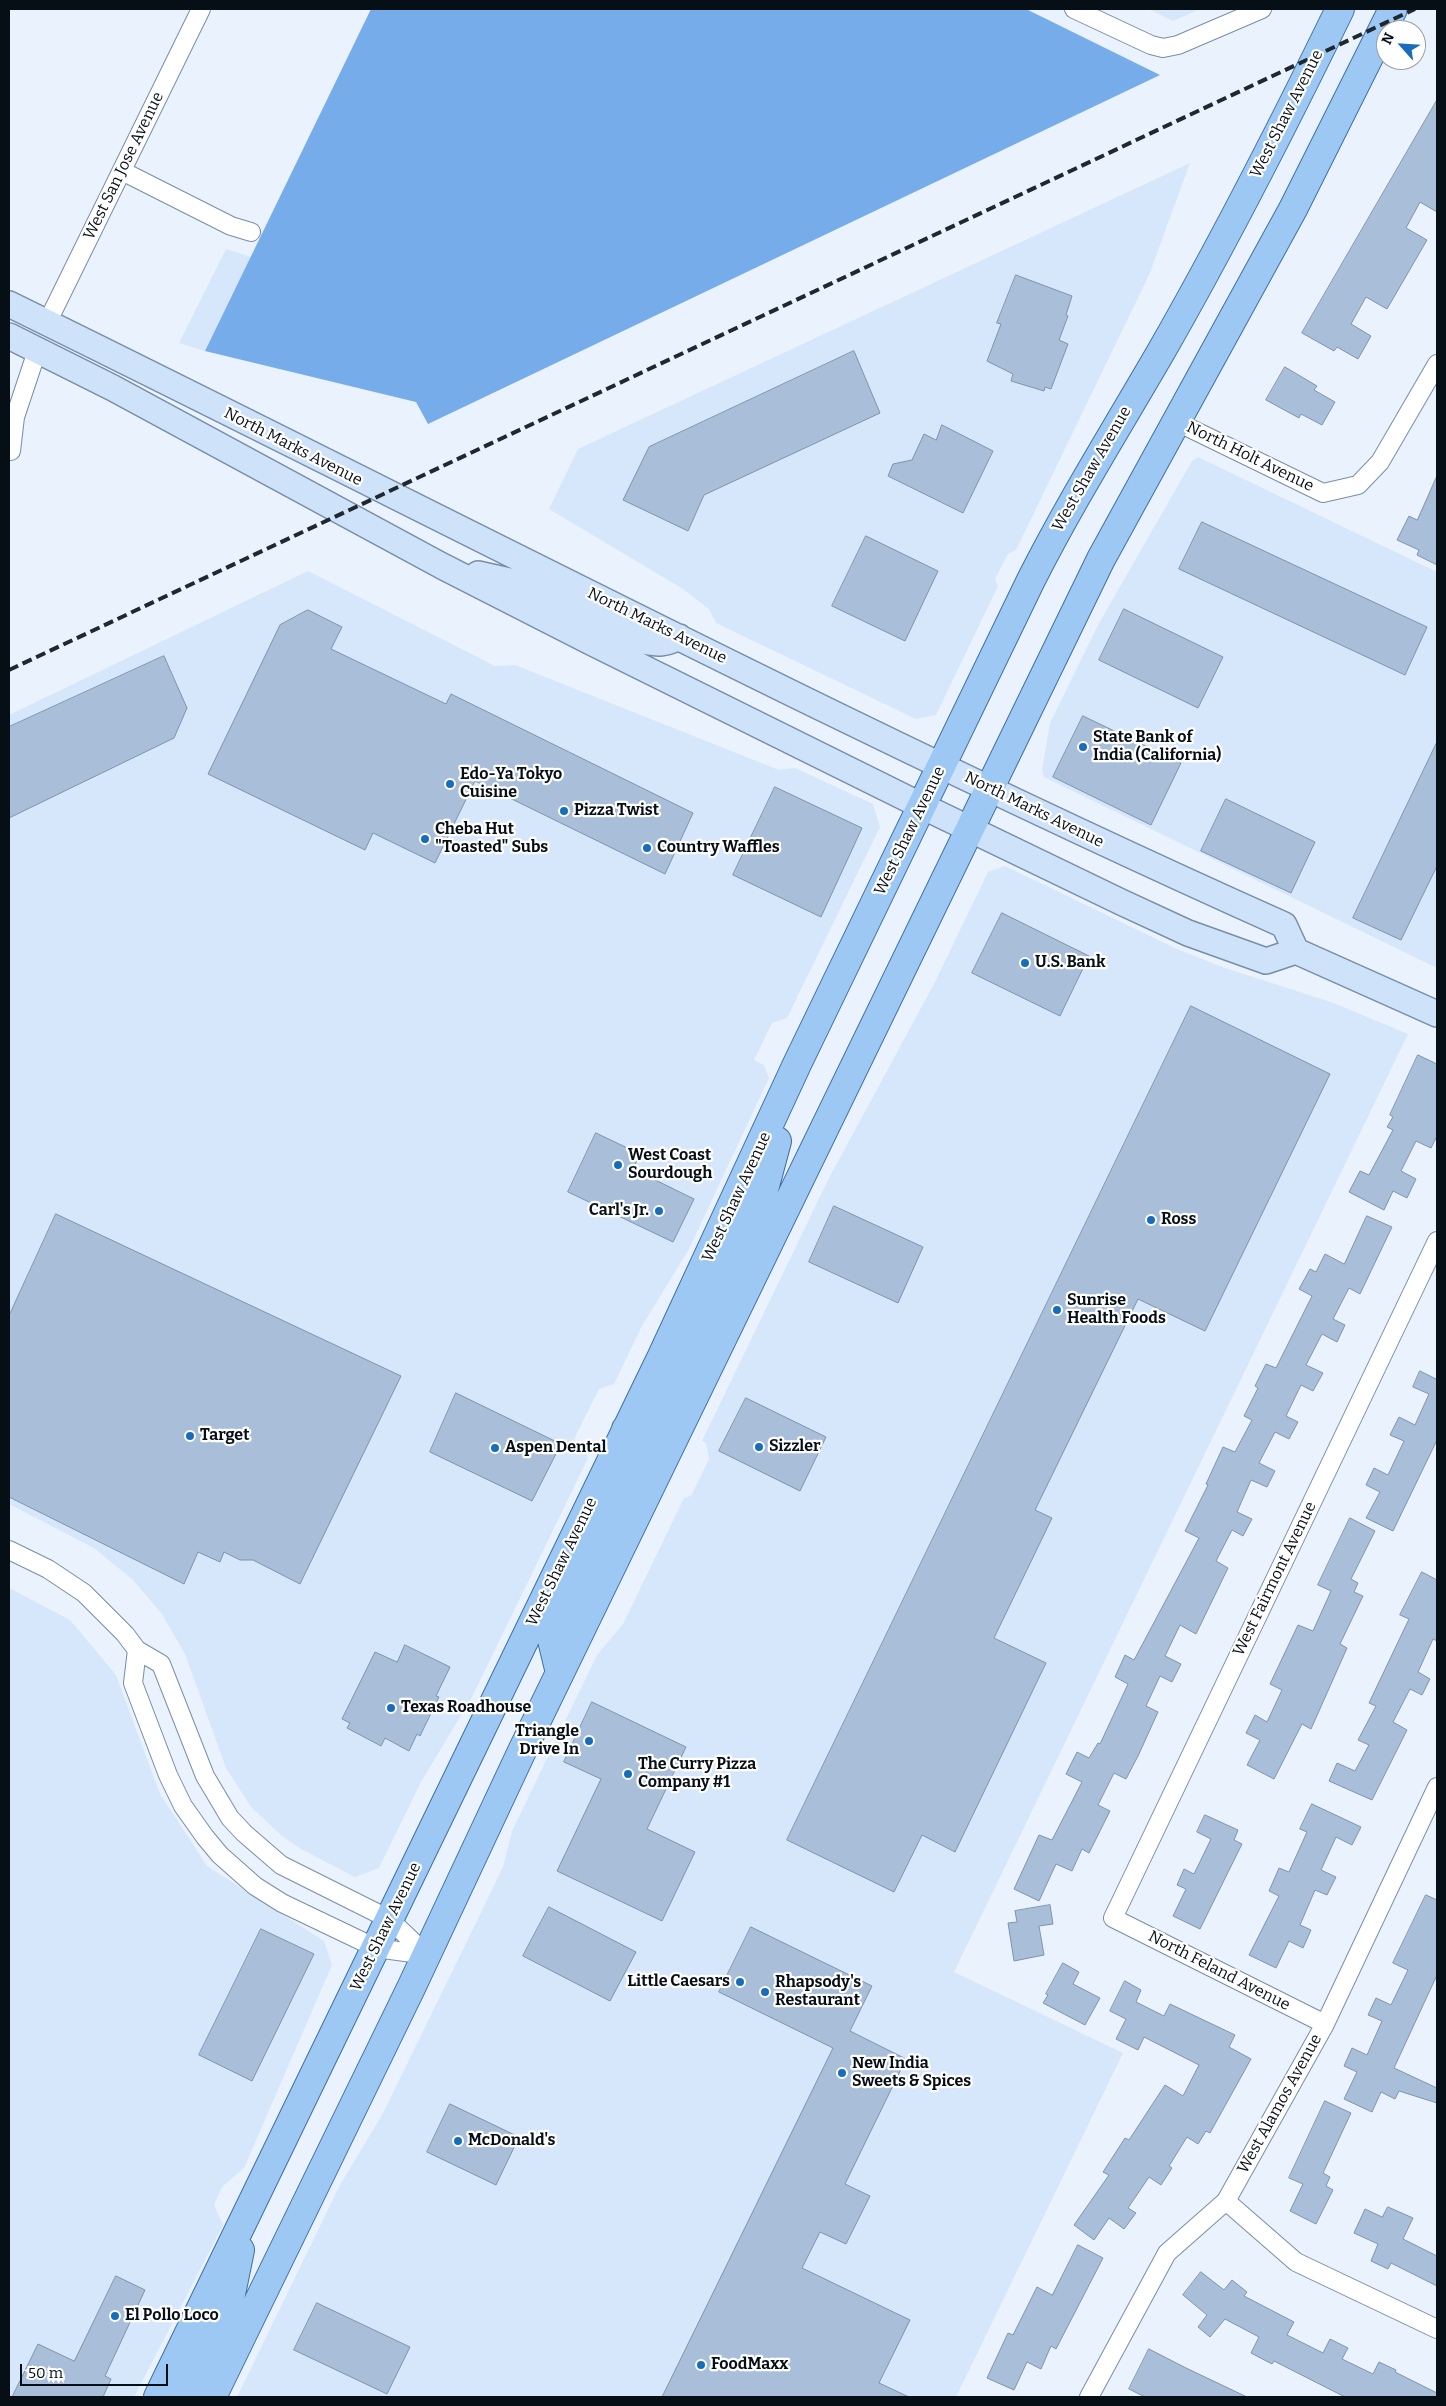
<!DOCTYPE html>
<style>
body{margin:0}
#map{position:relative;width:1446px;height:2406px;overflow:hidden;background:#e9f2fd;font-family:Bitter,serif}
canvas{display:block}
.frame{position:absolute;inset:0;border:10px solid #060e16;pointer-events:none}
.north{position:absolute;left:1376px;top:20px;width:50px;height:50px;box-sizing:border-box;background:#fff;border:1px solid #9b9fa2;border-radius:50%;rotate:296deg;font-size:14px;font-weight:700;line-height:20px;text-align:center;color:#060e16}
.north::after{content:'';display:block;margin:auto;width:18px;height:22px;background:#186dbb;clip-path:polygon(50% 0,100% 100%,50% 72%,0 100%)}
.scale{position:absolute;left:20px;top:2364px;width:148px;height:22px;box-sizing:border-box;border:2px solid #060e16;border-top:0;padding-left:6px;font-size:15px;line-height:18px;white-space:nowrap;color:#060e16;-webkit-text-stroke:4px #fff;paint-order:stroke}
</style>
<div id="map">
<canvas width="1446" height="2406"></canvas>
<div class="frame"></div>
<div class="north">N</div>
<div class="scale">50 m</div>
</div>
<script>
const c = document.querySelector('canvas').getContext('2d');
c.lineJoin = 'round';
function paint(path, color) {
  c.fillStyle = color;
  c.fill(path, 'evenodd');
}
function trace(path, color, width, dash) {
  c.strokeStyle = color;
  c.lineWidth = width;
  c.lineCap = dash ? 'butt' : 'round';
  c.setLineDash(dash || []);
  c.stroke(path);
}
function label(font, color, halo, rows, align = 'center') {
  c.font = font + ' Bitter,serif';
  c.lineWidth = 4.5;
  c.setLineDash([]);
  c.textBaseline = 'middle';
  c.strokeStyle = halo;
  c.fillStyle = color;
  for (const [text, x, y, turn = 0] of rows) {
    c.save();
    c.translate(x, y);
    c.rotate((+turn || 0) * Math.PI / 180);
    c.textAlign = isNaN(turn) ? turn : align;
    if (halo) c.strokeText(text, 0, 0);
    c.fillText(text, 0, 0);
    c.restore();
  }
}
paint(new Path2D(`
 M 1148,9 L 1200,9 L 1173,21 Z
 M 1190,163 L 1149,275 L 1016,550 L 1008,554 L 995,579 L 998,586 L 936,715 L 916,719 L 716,623 L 709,609 L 683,589 L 549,509 L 578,449 Z
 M 226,249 L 251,257 L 205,351 L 179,343 Z
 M 1198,457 L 1437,572 L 1437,968 L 1044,777 L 1042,770 L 1050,723 L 1098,625 L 1192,461 Z
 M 308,571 L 495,666 L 515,665 L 779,770 L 795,768 L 873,804 L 880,827 L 787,1018 L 772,1023 L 754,1060 L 764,1065 L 769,1078 L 689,1249 L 642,1326 L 614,1384 L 599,1389 L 577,1433 L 574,1440 L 584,1445 L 588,1458 L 472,1697 L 421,1782 L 379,1868 L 355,1877 L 301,1849 L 282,1836 L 251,1807 L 226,1768 L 185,1654 L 162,1614 L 133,1580 L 94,1548 L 9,1504 L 9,715 Z
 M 1005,866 L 1175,948 L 1222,967 L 1331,1002 L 1408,1034 L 954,1972 L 1123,2053 L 956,2397 L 237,2397 L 340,2185 L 382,2115 L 475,1925 L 503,1867 L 512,1831 L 597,1655 L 623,1624 L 684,1498 L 691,1496 L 709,1459 L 706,1443 L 702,1441 L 828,1180 L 935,982 L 988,872 Z
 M 9,1588 L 70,1620 L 116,1675 L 160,1794 L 207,1866 L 324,1941 L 332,1965 L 244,2168 L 222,2187 L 214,2205 L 223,2225 L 134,2397 L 9,2397 Z`), '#d6e7fb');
paint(new Path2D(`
 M 371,9 L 1026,9 L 1160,75 L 428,424 L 416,402 L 205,351 Z`), '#75ace9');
const building = new Path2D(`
 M 1437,100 L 1437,212 L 1420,202 L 1406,228 L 1427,240 L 1387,309 L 1366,297 L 1351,324 L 1371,336 L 1358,359 L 1337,347 L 1334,351 L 1302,333 Z
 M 1016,275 L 1072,296 L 1066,315 L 1068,316 L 1059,340 L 1068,344 L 1051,389 L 1045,387 L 1044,391 L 1011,381 L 1013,374 L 987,361 L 1001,324 L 997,323 Z
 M 854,351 L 880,413 L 704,495 L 688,531 L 623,500 L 649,447 Z
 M 1285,367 L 1317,386 L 1314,390 L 1335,402 L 1322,425 L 1301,414 L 1299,418 L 1266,400 Z
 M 942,425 L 993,451 L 963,513 L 888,476 L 893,464 L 912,460 L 924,434 L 936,440 Z
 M 1437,476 L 1437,565 L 1417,555 L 1419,550 L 1397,540 L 1409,516 L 1417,520 Z
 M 1202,522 L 1427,627 L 1405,675 L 1179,569 Z
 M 866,536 L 938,571 L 905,641 L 832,606 Z
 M 1124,609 L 1223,657 L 1198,708 L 1099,660 Z
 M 308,610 L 342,627 L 331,649 L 446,704 L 451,694 L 693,813 L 665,874 L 475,781 L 435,863 L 373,833 L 365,850 L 208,774 L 280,625 Z
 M 164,656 L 187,708 L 174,738 L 9,818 L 9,727 Z
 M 1083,716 L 1181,763 L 1151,825 L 1053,777 Z
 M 1437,742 L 1437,866 L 1401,940 L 1353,918 Z
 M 775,787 L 862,828 L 821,917 L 733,875 Z
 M 1226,799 L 1315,842 L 1291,893 L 1201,851 Z
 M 1002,913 L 1089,956 L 1060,1016 L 972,973 Z
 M 1191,1006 L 1330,1074 L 1205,1331 L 1138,1299 L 1035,1510 L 1052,1518 L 994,1638 L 1046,1663 L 955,1852 L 922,1835 L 894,1892 L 787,1840 Z
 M 1418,1055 L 1437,1064 L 1437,1136 L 1431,1148 L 1416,1141 L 1401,1171 L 1416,1179 L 1407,1198 L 1393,1191 L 1384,1210 L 1349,1192 L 1360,1171 L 1369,1175 L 1393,1130 L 1387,1127 L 1393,1117 L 1390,1115 Z
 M 596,1133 L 640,1154 L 633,1169 L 694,1199 L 673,1242 L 568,1192 Z
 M 834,1206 L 923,1247 L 898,1303 L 809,1262 Z
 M 56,1214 L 401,1376 L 300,1584 L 253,1560 L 240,1560 L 224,1552 L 220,1562 L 198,1552 L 184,1584 L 9,1497 L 9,1316 Z
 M 1367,1216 L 1392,1227 L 1360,1294 L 1349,1288 L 1333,1319 L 1345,1325 L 1337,1342 L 1322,1334 L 1306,1365 L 1323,1373 L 1313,1391 L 1301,1385 L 1286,1416 L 1298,1422 L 1289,1439 L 1275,1432 L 1259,1463 L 1275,1471 L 1267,1487 L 1251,1480 L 1237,1512 L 1252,1519 L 1243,1536 L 1232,1530 L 1216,1561 L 1228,1568 L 1196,1634 L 1180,1625 L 1165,1656 L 1181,1664 L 1172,1682 L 1160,1676 L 1146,1706 L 1158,1712 L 1138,1756 L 1126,1779 L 1114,1773 L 1098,1805 L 1110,1811 L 1089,1853 L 1082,1849 L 1072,1871 L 1056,1864 L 1039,1901 L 1014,1889 L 1039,1835 L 1052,1840 L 1082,1782 L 1066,1774 L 1077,1752 L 1089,1758 L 1098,1743 L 1100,1744 L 1128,1684 L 1115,1677 L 1125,1655 L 1134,1660 L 1199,1538 L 1185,1531 L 1208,1485 L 1206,1484 L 1223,1447 L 1235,1452 L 1252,1420 L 1244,1416 L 1258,1388 L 1255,1386 L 1266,1364 L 1276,1368 L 1312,1296 L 1299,1289 L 1310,1269 L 1316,1272 L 1325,1254 L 1344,1264 Z
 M 1420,1371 L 1436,1379 L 1437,1376 L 1437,1440 L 1393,1531 L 1366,1518 L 1380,1492 L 1366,1485 L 1374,1468 L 1388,1475 L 1404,1441 L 1390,1435 L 1399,1417 L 1415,1425 L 1429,1394 L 1413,1387 Z
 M 456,1393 L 561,1444 L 532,1501 L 430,1452 Z
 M 746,1398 L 826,1437 L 800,1491 L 719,1451 Z
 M 1350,1518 L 1375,1531 L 1351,1579 L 1358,1583 L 1354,1592 L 1363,1596 L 1340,1644 L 1347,1648 L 1311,1729 L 1302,1724 L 1274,1779 L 1247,1765 L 1260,1740 L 1246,1733 L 1255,1715 L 1267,1722 L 1282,1690 L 1270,1684 L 1298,1625 L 1313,1631 L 1331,1591 L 1318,1585 Z
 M 1422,1572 L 1437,1580 L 1437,1641 L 1433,1639 L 1418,1672 L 1430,1679 L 1422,1695 L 1410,1689 L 1393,1722 L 1407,1730 L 1372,1800 L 1329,1781 L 1337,1763 L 1355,1771 L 1369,1745 L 1358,1740 L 1376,1706 L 1369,1703 L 1409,1619 L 1400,1615 Z
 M 405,1645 L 450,1667 L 436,1696 L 439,1697 L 420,1736 L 417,1734 L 409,1751 L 385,1738 L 381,1746 L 347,1728 L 350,1723 L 342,1719 L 375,1652 L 397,1662 Z
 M 592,1702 L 686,1747 L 647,1829 L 695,1852 L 662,1921 L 557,1871 L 601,1779 L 564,1762 Z
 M 1312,1804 L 1361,1827 L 1352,1845 L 1336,1837 L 1321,1870 L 1336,1877 L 1327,1895 L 1315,1890 L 1300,1925 L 1311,1930 L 1303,1948 L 1289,1941 L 1276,1968 L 1249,1955 L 1279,1896 L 1269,1891 L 1279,1868 L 1289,1872 L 1307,1832 L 1300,1829 Z
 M 1205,1815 L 1238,1830 L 1234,1840 L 1242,1844 L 1200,1929 L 1173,1916 L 1186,1889 L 1177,1885 L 1184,1869 L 1194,1874 L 1211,1839 L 1197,1832 Z
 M 1426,1895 L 1437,1900 L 1437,1975 L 1394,2068 L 1437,2088 L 1437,2103 L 1399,2091 L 1395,2099 L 1381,2092 L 1372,2112 L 1344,2099 L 1357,2072 L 1344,2066 L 1352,2048 L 1367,2055 L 1382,2021 L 1368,2015 L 1376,1998 L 1391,2005 L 1408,1970 L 1393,1963 Z
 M 1050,1905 L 1053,1924 L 1039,1926 L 1044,1955 L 1014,1961 L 1008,1923 L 1017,1922 L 1015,1911 Z
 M 549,1907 L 636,1952 L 610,2001 L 523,1956 Z
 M 751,1927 L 872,1986 L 850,2031 L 906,2059 L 845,2184 L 870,2196 L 846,2244 L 820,2232 L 802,2268 L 910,2320 L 879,2383 L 909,2397 L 662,2397 L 833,2048 L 719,1992 Z
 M 261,1929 L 314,1954 L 252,2081 L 199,2055 Z
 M 1063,1963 L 1079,1972 L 1073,1984 L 1100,1998 L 1085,2025 L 1043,2003 L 1048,1995 L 1046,1994 Z
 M 1125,1981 L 1141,1990 L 1136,2002 L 1164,2016 L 1170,2004 L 1235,2035 L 1229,2047 L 1251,2059 L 1210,2133 L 1206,2131 L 1198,2144 L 1187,2137 L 1169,2166 L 1172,2168 L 1161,2185 L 1149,2177 L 1128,2208 L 1136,2213 L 1124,2229 L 1109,2218 L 1094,2240 L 1074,2225 L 1109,2175 L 1103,2172 L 1125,2138 L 1129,2140 L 1165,2085 L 1183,2096 L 1199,2065 L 1144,2037 L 1138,2050 L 1116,2039 L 1126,2019 L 1110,2011 Z
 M 1325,2101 L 1351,2113 L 1323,2173 L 1330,2177 L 1326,2186 L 1333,2190 L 1316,2224 L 1290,2211 L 1303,2184 L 1289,2178 Z
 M 450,2104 L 519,2137 L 496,2185 L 427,2152 Z
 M 1388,2207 L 1413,2218 L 1403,2239 L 1437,2256 L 1437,2286 L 1391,2263 L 1388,2269 L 1371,2261 L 1378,2244 L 1354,2233 L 1365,2209 L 1382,2217 Z
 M 1078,2245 L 1103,2258 L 1056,2349 L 1051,2346 L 1041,2369 L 1027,2362 L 1014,2390 L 987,2378 L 1008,2333 L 1013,2335 L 1037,2287 L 1052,2295 Z
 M 1201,2272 L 1224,2290 L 1232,2280 L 1247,2292 L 1244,2296 L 1294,2322 L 1287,2335 L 1323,2353 L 1330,2339 L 1348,2348 L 1342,2359 L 1373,2374 L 1379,2362 L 1396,2370 L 1395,2372 L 1437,2393 L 1437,2397 L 1345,2397 L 1274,2361 L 1272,2364 L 1251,2353 L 1259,2337 L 1225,2319 L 1210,2337 L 1198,2327 L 1207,2315 L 1183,2295 Z
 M 116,2276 L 145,2290 L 105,2376 L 111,2379 L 103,2397 L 12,2397 L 38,2344 L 74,2361 Z
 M 317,2303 L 410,2347 L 387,2394 L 294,2350 Z
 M 1149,2349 L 1186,2368 L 1247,2397 L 1145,2397 L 1129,2389 Z`);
paint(building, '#a9bfd9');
trace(building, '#7e94ac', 1);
const minor = new Path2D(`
 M 1074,9 L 1151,45 L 1163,48 L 1178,45 L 1262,9
 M 122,171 L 231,226 L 251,232
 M 47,323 L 201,9
 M 1175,421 L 1323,493 L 1358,485 L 1380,462 L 1437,364
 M 11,451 L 15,417 L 37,351
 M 9,1550 L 48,1569 L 84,1593 L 125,1634 L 137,1650 L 161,1664 L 205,1776 L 230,1818 L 244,1833 L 281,1865 L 389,1919 L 427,1955
 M 137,1650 L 133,1683 L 168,1775 L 183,1806 L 205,1837 L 220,1855 L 255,1886 L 282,1903 L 376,1948 L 427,1955
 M 1325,2024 L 1113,1918 L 1437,1241
 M 1226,2201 L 1296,2262 L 1437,2329
 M 1089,2397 L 1167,2253 L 1226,2201 L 1325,2024 L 1437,1787`);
const secondary = new Path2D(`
 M 9,304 C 433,512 852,732 1284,925 L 1296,951 L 1437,1014
 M 9,336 L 113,388 L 442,566 L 591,642 L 922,806 L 1121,902 L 1188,933 L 1266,961 L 1296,951
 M 478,574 L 527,585 L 643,641 C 658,644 666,644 679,637`);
const primary = new Path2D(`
 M 662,1462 L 651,1447 L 652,1429 L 762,1197 L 777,1141
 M 560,1673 L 552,1640 L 634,1467 L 635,1446 L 626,1429
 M 158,2397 L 661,1358 L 798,1062 L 1031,580 C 1071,501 1118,426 1162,350 C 1226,238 1284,124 1340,9
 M 182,2397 L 230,2299 L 240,2250
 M 212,2397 L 411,1988 L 522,1751 L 1101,559 L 1293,209 L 1393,9`);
trace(minor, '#788ea6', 20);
trace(secondary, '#788ea6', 28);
trace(primary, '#3f6fa2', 30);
trace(minor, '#fff', 18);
trace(secondary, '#cee3fa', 25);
trace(primary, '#9ec8f4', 28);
trace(new Path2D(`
 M 9,670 L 1415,9`), '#1f2830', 4, [10, 5]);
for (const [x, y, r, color] of [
 [1083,747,5,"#186dbb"],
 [450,784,5,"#186dbb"],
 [564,811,5,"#186dbb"],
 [425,839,5,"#186dbb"],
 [647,848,5,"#186dbb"],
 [1025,963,5,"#186dbb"],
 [618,1165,5,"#186dbb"],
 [659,1211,5,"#186dbb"],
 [1151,1220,5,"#186dbb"],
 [1057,1310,5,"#186dbb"],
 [190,1436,5,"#186dbb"],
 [759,1447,5,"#186dbb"],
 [495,1448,5,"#186dbb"],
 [391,1708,5,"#186dbb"],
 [589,1741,5,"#186dbb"],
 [628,1774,5,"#186dbb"],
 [740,1982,5,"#186dbb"],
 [765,1992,5,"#186dbb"],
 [842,2073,5,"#186dbb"],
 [458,2141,5,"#186dbb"],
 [115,2316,5,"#186dbb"],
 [701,2365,5,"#186dbb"]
]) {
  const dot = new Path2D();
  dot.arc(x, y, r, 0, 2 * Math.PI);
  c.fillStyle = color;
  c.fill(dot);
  trace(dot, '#fff', 2);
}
label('16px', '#060e16', '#fff', [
 ["West Shaw Avenue",1287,114,-63],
 ["West San Jose Avenue",124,166,-64],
 ["North Marks Avenue",293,447,27],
 ["North Holt Avenue",1250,457,26],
 ["West Shaw Avenue",1092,469,-60],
 ["North Marks Avenue",657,626,26],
 ["North Marks Avenue",1034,810,26],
 ["West Shaw Avenue",910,831,-64],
 ["West Shaw Avenue",737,1197,-65],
 ["West Shaw Avenue",562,1562,-64],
 ["West Fairmont Avenue",1275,1579,-64],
 ["West Shaw Avenue",386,1927,-64],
 ["North Feland Avenue",1219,1971,27],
 ["West Alamos Avenue",1280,2104,-61]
]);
label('bold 16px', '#060e16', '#fff', [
 ["State Bank of",1093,738],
 ["India (California)",1093,756],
 ["Edo-Ya Tokyo",460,775],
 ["Cuisine",460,793],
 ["Pizza Twist",574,811],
 ["Cheba Hut",435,830],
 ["\"Toasted\" Subs",435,848],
 ["Country Waffles",657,848],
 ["U.S. Bank",1035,963],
 ["West Coast",628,1156],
 ["Sourdough",628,1174],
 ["Carl's Jr.",649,1211,"right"],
 ["Ross",1161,1220],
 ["Sunrise",1067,1301],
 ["Health Foods",1067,1319],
 ["Target",200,1436],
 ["Sizzler",769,1447],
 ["Aspen Dental",505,1448],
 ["Texas Roadhouse",401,1708],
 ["Triangle",579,1732,"right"],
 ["Drive In",579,1750,"right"],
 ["The Curry Pizza",638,1765],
 ["Company #1",638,1783],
 ["Little Caesars",730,1982,"right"],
 ["Rhapsody's",775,1983],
 ["Restaurant",775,2001],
 ["New India",852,2064],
 ["Sweets & Spices",852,2082],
 ["McDonald's",468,2141],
 ["El Pollo Loco",125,2316],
 ["FoodMaxx",711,2365]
], 'left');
</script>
